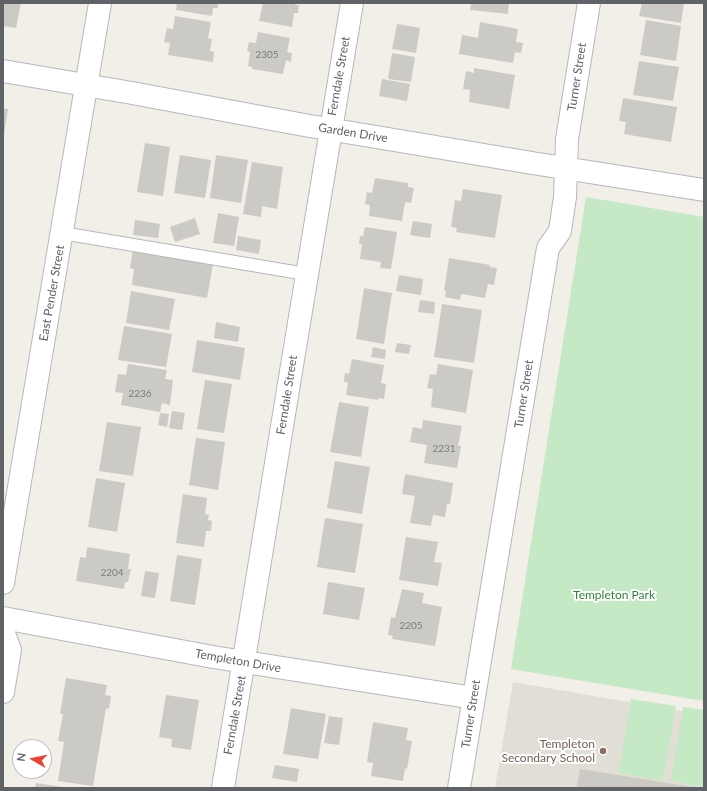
<!DOCTYPE html>
<style>
body{margin:0}
#map{position:relative;width:707px;height:791px;overflow:hidden;background:#f1efe8;font-family:Lato,sans-serif}
canvas{display:block}
.frame{position:absolute;inset:0;border:4px solid #5f6368;pointer-events:none}
.north{position:absolute;left:12px;top:739px;width:40px;height:40px;box-sizing:border-box;background:#fff;border:1px solid #bfc1c3;border-radius:50%;rotate:279deg;font-size:11px;font-weight:700;line-height:16px;text-align:center;color:#5f6368}
.north::after{content:'';display:block;margin:auto;width:14px;height:18px;background:#ea4335;clip-path:polygon(50% 0,100% 100%,50% 72%,0 100%)}
</style>
<div id="map">
<canvas width="707" height="791"></canvas>
<div class="frame"></div>
<div class="north">N</div>
</div>
<script>
const c = document.querySelector('canvas').getContext('2d');
c.lineJoin = 'round';
function paint(path, color) {
  c.fillStyle = color;
  c.fill(path, 'evenodd');
}
function trace(path, color, width, dash) {
  c.strokeStyle = color;
  c.lineWidth = width;
  c.lineCap = dash ? 'butt' : 'round';
  c.setLineDash(dash || []);
  c.stroke(path);
}
function label(font, color, halo, rows, align = 'center') {
  c.font = font + ' Lato,sans-serif';
  c.lineWidth = 4;
  c.setLineDash([]);
  c.textBaseline = 'middle';
  c.strokeStyle = halo;
  c.fillStyle = color;
  for (const [text, x, y, turn = 0] of rows) {
    c.save();
    c.translate(x, y);
    c.rotate((+turn || 0) * Math.PI / 180);
    c.textAlign = isNaN(turn) ? turn : align;
    if (halo) c.strokeText(text, 0, 0);
    c.fillText(text, 0, 0);
    c.restore();
  }
}
paint(new Path2D(`
 M 513,682 L 704,715 L 704,788 L 495,788 Z`), '#e1ded6');
paint(new Path2D(`
 M 586,197 L 704,217 L 704,701 L 511,669 Z
 M 631,699 L 676,706 L 663,781 L 619,773 Z
 M 683,707 L 704,710 L 704,787 L 671,781 Z`), '#c5e8c5');
paint(new Path2D(`
 M 3,3 L 21,3 L 16,28 L 3,26 Z
 M 177,3 L 218,3 L 218,8 L 213,8 L 212,16 L 176,10 Z
 M 263,3 L 296,3 L 295,5 L 299,5 L 298,13 L 294,13 L 292,27 L 259,21 Z
 M 471,3 L 509,3 L 508,14 L 470,10 Z
 M 642,3 L 684,3 L 681,23 L 639,16 Z
 M 175,16 L 211,22 L 208,38 L 212,39 L 210,51 L 214,52 L 213,62 L 168,55 L 170,43 L 164,42 L 167,28 L 173,29 Z
 M 646,20 L 681,26 L 676,61 L 640,55 Z
 M 480,22 L 518,29 L 516,42 L 523,43 L 521,53 L 515,52 L 513,63 L 459,54 L 462,35 L 478,38 Z
 M 397,24 L 420,28 L 416,53 L 392,49 Z
 M 258,32 L 290,38 L 287,52 L 292,53 L 291,62 L 286,60 L 283,74 L 252,69 L 252,67 L 248,66 L 250,52 L 247,51 L 249,42 L 256,43 Z
 M 392,53 L 415,57 L 411,82 L 388,79 Z
 M 639,61 L 679,67 L 673,101 L 633,95 Z
 M 474,68 L 515,75 L 509,109 L 469,102 L 470,90 L 463,89 L 466,71 L 474,73 Z
 M 382,79 L 410,84 L 407,101 L 379,96 Z
 M 623,98 L 677,107 L 671,142 L 624,134 L 626,122 L 619,121 Z
 M 3,109 L 8,109 L 4,134 L 3,134 Z
 M 145,143 L 170,147 L 163,196 L 137,192 Z
 M 180,155 L 211,160 L 205,198 L 174,193 Z
 M 216,155 L 248,160 L 241,203 L 210,198 Z
 M 252,162 L 283,167 L 277,209 L 262,206 L 261,217 L 243,214 Z
 M 375,178 L 408,183 L 408,187 L 414,188 L 411,203 L 405,202 L 402,221 L 369,216 L 370,205 L 365,204 L 367,192 L 372,193 Z
 M 463,189 L 502,195 L 495,238 L 456,232 L 457,228 L 451,227 L 455,200 L 461,201 Z
 M 218,213 L 239,217 L 234,246 L 213,243 Z
 M 195,218 L 200,234 L 175,242 L 170,227 Z
 M 135,220 L 160,224 L 158,238 L 133,235 Z
 M 413,221 L 432,224 L 430,238 L 410,235 Z
 M 365,227 L 397,232 L 391,269 L 380,268 L 381,262 L 360,259 L 362,244 L 359,244 L 360,236 L 363,236 Z
 M 238,236 L 261,240 L 259,254 L 236,250 Z
 M 133,250 L 213,264 L 207,298 L 132,285 L 134,269 L 130,268 Z
 M 449,258 L 490,265 L 490,267 L 497,268 L 494,285 L 488,284 L 485,298 L 461,294 L 460,300 L 445,297 L 446,291 L 444,291 Z
 M 399,275 L 423,279 L 421,295 L 396,291 Z
 M 364,288 L 392,293 L 384,344 L 356,339 Z
 M 131,291 L 175,299 L 169,330 L 126,323 Z
 M 420,300 L 435,302 L 434,314 L 418,312 Z
 M 442,304 L 482,310 L 474,363 L 434,357 Z
 M 216,322 L 240,327 L 238,342 L 214,338 Z
 M 124,326 L 172,334 L 166,367 L 118,360 Z
 M 197,340 L 245,348 L 240,380 L 192,372 Z
 M 397,343 L 411,345 L 409,354 L 395,352 Z
 M 373,347 L 386,350 L 385,359 L 371,357 Z
 M 352,359 L 384,365 L 381,383 L 386,384 L 384,399 L 378,398 L 378,400 L 346,395 L 348,382 L 344,382 L 345,373 L 349,374 Z
 M 128,364 L 167,370 L 165,379 L 173,380 L 170,405 L 162,403 L 160,412 L 121,405 L 123,393 L 115,392 L 118,374 L 126,375 Z
 M 438,364 L 473,370 L 466,413 L 431,407 L 433,389 L 427,388 L 430,374 L 436,375 Z
 M 205,380 L 232,384 L 224,433 L 197,429 Z
 M 339,402 L 369,407 L 361,457 L 330,452 Z
 M 172,411 L 185,413 L 182,430 L 169,428 Z
 M 160,413 L 169,414 L 167,427 L 158,425 Z
 M 423,420 L 462,426 L 458,446 L 461,446 L 457,468 L 424,463 L 427,445 L 410,442 L 413,427 L 422,429 Z
 M 107,422 L 141,427 L 133,476 L 99,471 Z
 M 196,438 L 225,442 L 218,490 L 189,485 Z
 M 335,461 L 370,467 L 362,514 L 327,508 Z
 M 405,474 L 453,483 L 450,504 L 447,504 L 445,517 L 433,515 L 431,526 L 410,523 L 415,496 L 402,494 Z
 M 96,478 L 125,483 L 117,532 L 88,527 Z
 M 183,494 L 207,498 L 205,514 L 209,515 L 208,520 L 212,521 L 211,531 L 206,531 L 204,547 L 176,543 Z
 M 325,518 L 363,524 L 355,573 L 317,567 Z
 M 406,537 L 438,542 L 434,562 L 442,563 L 438,586 L 399,580 Z
 M 87,547 L 130,554 L 128,569 L 131,569 L 128,582 L 125,582 L 124,589 L 76,581 L 80,557 L 86,558 Z
 M 177,555 L 202,559 L 195,605 L 170,601 Z
 M 145,571 L 159,573 L 155,598 L 141,596 Z
 M 328,582 L 365,588 L 359,620 L 323,614 Z
 M 402,589 L 424,593 L 422,603 L 442,607 L 435,646 L 392,639 L 393,636 L 388,635 L 391,617 L 395,618 Z
 M 66,678 L 107,685 L 105,695 L 111,696 L 109,709 L 106,708 L 93,786 L 58,781 L 64,742 L 58,741 L 63,714 L 60,714 Z
 M 166,695 L 199,700 L 191,750 L 171,747 L 172,739 L 159,737 Z
 M 291,708 L 326,714 L 318,759 L 283,754 Z
 M 329,716 L 343,718 L 339,745 L 324,743 Z
 M 373,722 L 408,728 L 406,740 L 412,741 L 407,769 L 405,768 L 403,781 L 371,776 L 373,763 L 367,762 Z
 M 275,765 L 299,769 L 297,782 L 272,778 Z
 M 580,769 L 693,787 L 693,788 L 577,788 Z
 M 36,783 L 62,787 L 62,788 L 35,788 Z`), '#cccac5');
const service = new Path2D(`
 M 62,233 L 306,274`);
const minor = new Path2D(`
 M 3,71 L 132,93 L 304,125 L 532,163 L 704,190
 M 3,583 L 100,3
 M 3,618 L 213,657 L 474,698
 M 3,631 L 10,650 L 3,692
 M 223,788 C 267,527 307,264 352,3
 M 459,788 L 548,248 L 560,231 L 565,197 L 567,139 L 589,3`);
trace(service, '#b5b8bc', 14);
trace(minor, '#b5b8bc', 24);
trace(service, '#fff', 12);
trace(minor, '#fff', 22);
for (const [x, y, r, color] of [
 [603,751,4,"#8d6e63"]
]) {
  const dot = new Path2D();
  dot.arc(x, y, r, 0, 2 * Math.PI);
  c.fillStyle = color;
  c.fill(dot);
  trace(dot, '#fff', 1.5);
}
label('10px', '#7a7d7f', null, [
 ["2305",267,55],
 ["2236",140,394],
 ["2231",444,449],
 ["2204",112,573],
 ["2205",411,626]
]);
label('12px', '#5f6368', '#fff', [
 ["Ferndale Street",339,76,-80],
 ["Turner Street",577,77,-81],
 ["Garden Drive",353,133,9],
 ["East Pender Street",52,293,-80],
 ["Turner Street",524,394,-81],
 ["Ferndale Street",287,395,-81],
 ["Templeton Drive",238,661,10],
 ["Turner Street",471,714,-81],
 ["Ferndale Street",235,715,-80]
]);
label('12px', '#348238', '#fff', [
 ["Templeton Park",614,595]
]);
label('12px', '#785e54', '#fff', [
 ["Templeton",595,744],
 ["Secondary School",595,758]
], 'right');
</script>
